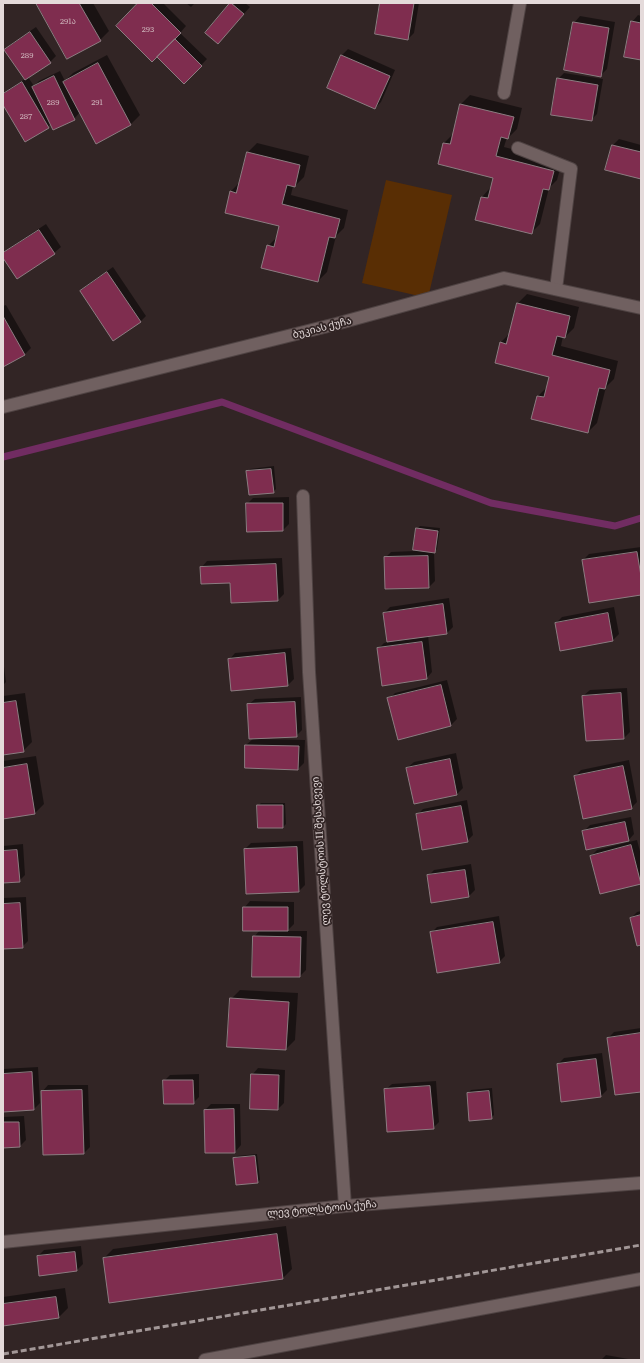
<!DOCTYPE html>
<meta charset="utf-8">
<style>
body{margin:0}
#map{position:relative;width:644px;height:1363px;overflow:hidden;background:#322525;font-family:Literata,serif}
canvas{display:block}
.frame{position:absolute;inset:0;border:4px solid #e4dada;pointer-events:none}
</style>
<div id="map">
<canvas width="644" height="1363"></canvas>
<div class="frame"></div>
</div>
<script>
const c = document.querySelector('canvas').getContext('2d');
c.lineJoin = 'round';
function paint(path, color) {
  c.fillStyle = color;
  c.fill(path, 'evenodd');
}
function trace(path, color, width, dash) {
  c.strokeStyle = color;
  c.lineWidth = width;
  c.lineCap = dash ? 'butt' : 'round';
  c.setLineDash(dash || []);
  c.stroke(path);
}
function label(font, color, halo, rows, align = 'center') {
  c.font = font + ' Literata,"Noto Sans Georgian",serif';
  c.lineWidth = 3.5;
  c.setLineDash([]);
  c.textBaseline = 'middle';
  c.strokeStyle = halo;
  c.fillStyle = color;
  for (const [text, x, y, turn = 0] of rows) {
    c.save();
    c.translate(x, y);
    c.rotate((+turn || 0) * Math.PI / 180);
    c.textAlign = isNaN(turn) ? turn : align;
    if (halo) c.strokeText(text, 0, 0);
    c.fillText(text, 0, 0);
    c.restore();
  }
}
paint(new Path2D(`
 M 386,180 L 452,195 L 428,298 L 362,283 Z`), '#592e04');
paint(new Path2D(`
 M 37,3 L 93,3 L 109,31 L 100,40 Z
 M 140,3 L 163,3 L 186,26 L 180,33 L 207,59 L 184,83 Z
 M 186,3 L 195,3 L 191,7 Z
 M 231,3 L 245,3 L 250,7 L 218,43 Z
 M 381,3 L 419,3 L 414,33 L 408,39 Z
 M 638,15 L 641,16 L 641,59 L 632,22 Z
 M 580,16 L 615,22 L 607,69 L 601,75 L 574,23 Z
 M 36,27 L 56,56 L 50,62 L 28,77 L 34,86 L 39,81 L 60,71 L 65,81 L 73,73 L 107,55 L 140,115 L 131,124 L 96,143 L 80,112 L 74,119 L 51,124 L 26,141 L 3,103 L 3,93 L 25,79 L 5,50 L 11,44 Z
 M 348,49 L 395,70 L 381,102 L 375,108 L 328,88 L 342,55 Z
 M 564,73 L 603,79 L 597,114 L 591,120 L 558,79 Z
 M 470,95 L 522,108 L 517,129 L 508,138 L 507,137 L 504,147 L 562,162 L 557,180 L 549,188 L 540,224 L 531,233 L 482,197 L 490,188 L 494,177 L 444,143 L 453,134 L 461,104 Z
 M 619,139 L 641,145 L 641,178 L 613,145 Z
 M 257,143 L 309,156 L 304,177 L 295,186 L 293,186 L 291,195 L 348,210 L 344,228 L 336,236 L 327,272 L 318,281 L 268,246 L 277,237 L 281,226 L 231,191 L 240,182 L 248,152 Z
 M 46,224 L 61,247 L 54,253 L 17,278 L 3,257 L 3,254 L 8,249 Z
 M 113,267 L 146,316 L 140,322 L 81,291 L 87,285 Z
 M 527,294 L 579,307 L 574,328 L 565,337 L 563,336 L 561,346 L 618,361 L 614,379 L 606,387 L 597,423 L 588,432 L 532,418 L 538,396 L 547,387 L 550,376 L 501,342 L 510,333 L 518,303 Z
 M 6,305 L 31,348 L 25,354 L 3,366 L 3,306 Z
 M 274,466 L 276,489 L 273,492 L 247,472 L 250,469 Z
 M 289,497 L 289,524 L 283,530 L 248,531 L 247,504 L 253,498 Z
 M 420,526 L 440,528 L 437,549 L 434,552 L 435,581 L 429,587 L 385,558 L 391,552 L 414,551 L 417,529 Z
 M 641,547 L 641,594 L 583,560 L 589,554 Z
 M 282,558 L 284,594 L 278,600 L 232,602 L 231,582 L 201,568 L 207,561 Z
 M 449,598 L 453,627 L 447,633 L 428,635 L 432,672 L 426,679 L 378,649 L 384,643 L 388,642 L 384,613 L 390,607 Z
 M 614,607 L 619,634 L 613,640 L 556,623 L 562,617 Z
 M 291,648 L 294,679 L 288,685 L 229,660 L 235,653 Z
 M 3,659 L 6,682 L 3,685 Z
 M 447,680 L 457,719 L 451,725 L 389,699 L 395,693 Z
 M 627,688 L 630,732 L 624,738 L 587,740 L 583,696 L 590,690 Z
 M 25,693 L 32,742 L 23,751 L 3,754 L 3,696 Z
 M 301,697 L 302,730 L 296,736 L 261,737 L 261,739 L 305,740 L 304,763 L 298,769 L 246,767 L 246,745 L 254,738 L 248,705 L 255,699 Z
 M 456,753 L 463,788 L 457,794 L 415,803 L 407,768 L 414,762 Z
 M 36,756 L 44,804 L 35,813 L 3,818 L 3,761 Z
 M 629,760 L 637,802 L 631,808 L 575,776 L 581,770 Z
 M 467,800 L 473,835 L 467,841 L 417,815 L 423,809 Z
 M 261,803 L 285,803 L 286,824 L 283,827 L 258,806 Z
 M 631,817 L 634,834 L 627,842 L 584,831 L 590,825 Z
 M 637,840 L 641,855 L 641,883 L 601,893 L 591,856 L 597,850 Z
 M 303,841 L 305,885 L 299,891 L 245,849 L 251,843 Z
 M 23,844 L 25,875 L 19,881 L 3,882 L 3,846 Z
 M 471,864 L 475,890 L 469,896 L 428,876 L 434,870 Z
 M 26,897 L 28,941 L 22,947 L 3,948 L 3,898 Z
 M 250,901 L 294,902 L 294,924 L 287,931 L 307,931 L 306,970 L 300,976 L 253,976 L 254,937 L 260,930 L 244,908 Z
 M 641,911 L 641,944 L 631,918 L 637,912 Z
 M 499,916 L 505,956 L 499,962 L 431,933 L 437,927 Z
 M 240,990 L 298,993 L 295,1040 L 286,1049 L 228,1046 L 231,999 Z
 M 641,1028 L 641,1091 L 608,1038 L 614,1032 Z
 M 602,1053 L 607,1090 L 601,1096 L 562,1101 L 558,1064 L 564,1058 Z
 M 38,1067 L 40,1103 L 34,1109 L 3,1111 L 3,1069 Z
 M 258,1068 L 285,1070 L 284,1103 L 278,1109 L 252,1075 Z
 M 199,1074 L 199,1097 L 193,1103 L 164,1081 L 170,1075 Z
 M 436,1081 L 439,1122 L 433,1128 L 385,1090 L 392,1084 Z
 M 48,1085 L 88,1085 L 90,1147 L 84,1153 L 42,1092 Z
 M 492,1088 L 494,1115 L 491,1118 L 468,1093 L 471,1090 Z
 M 211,1104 L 240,1104 L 241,1145 L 235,1152 L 205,1110 Z
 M 24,1116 L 26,1140 L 20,1146 L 3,1147 L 3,1117 Z
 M 257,1154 L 260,1180 L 257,1182 L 234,1159 L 237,1156 Z
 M 286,1226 L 292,1269 L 283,1278 L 104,1258 L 113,1249 Z
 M 81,1246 L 83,1264 L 77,1270 L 38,1256 L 44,1250 Z
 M 65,1288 L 68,1308 L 59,1317 L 3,1325 L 3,1297 Z
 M 606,1355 L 634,1360 L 601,1360 Z`), '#0007');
trace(new Path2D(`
 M 3,457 L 222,402 L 491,503 L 615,526 L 641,518`), '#712c62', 7);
const building = new Path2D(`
 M 36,3 L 79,3 L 101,41 L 67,59 Z
 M 138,3 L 151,3 L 181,33 L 152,62 L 116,26 Z
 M 230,3 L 231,3 L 244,14 L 218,44 L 205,33 Z
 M 380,3 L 414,3 L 408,40 L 375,34 Z
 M 631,21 L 641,23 L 641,60 L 624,57 Z
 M 573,22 L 609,28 L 601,77 L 564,70 Z
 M 30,32 L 51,63 L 25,80 L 4,50 Z
 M 175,39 L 202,66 L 184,84 L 157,57 Z
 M 341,55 L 390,76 L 375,109 L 327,88 Z
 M 98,63 L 131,125 L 96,144 L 63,82 Z
 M 54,76 L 75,120 L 53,130 L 32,87 Z
 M 557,78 L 598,85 L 592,121 L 551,115 Z
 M 22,82 L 49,128 L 25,142 L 3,105 L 3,94 Z
 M 460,104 L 514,117 L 508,139 L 501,137 L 496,156 L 554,171 L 549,190 L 543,189 L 532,234 L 475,220 L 481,197 L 488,198 L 493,178 L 438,164 L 443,143 L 450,144 Z
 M 612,145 L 641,152 L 641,179 L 605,170 Z
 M 247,152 L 300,165 L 295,187 L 287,185 L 282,204 L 340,219 L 335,238 L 329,237 L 318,282 L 261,268 L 267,245 L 274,247 L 279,226 L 225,213 L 230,191 L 236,193 Z
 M 39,230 L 55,254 L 17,279 L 3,258 L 3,253 Z
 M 107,272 L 141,322 L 113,341 L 80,291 Z
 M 517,303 L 570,316 L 565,338 L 557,336 L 552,355 L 610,370 L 605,389 L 599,388 L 588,433 L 531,419 L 537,396 L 544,397 L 549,377 L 495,363 L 500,342 L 506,344 Z
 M 3,316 L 25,355 L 3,367 Z
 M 271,469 L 274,493 L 249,495 L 246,471 Z
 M 246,503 L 283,503 L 283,531 L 247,532 Z
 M 416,528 L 438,531 L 435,553 L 413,550 Z
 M 637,552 L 641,576 L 641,595 L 589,603 L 582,560 Z
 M 428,556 L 429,588 L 385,589 L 384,557 Z
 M 276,564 L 278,601 L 231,603 L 230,583 L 201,584 L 200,567 Z
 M 443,604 L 447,634 L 387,642 L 383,613 Z
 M 608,613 L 613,641 L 560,651 L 555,623 Z
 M 422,642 L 427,679 L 382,686 L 377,648 Z
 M 285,653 L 288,686 L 231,691 L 228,659 Z
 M 441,685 L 451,726 L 398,740 L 387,698 Z
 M 621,693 L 624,739 L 586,741 L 582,696 Z
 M 16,701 L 24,752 L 3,755 L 3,703 Z
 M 295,702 L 297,737 L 249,739 L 247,704 Z
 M 245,745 L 299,746 L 298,770 L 245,768 Z
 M 450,759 L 457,795 L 414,804 L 406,768 Z
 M 27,764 L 35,814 L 3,819 L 3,768 Z
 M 623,766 L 632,809 L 583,819 L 574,776 Z
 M 257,805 L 283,805 L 283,828 L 258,828 Z
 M 461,806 L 468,842 L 422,850 L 416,814 Z
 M 625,822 L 629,841 L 586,850 L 582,831 Z
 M 631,845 L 641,884 L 600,894 L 590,856 Z
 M 297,847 L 299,892 L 246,894 L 244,849 Z
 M 17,850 L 20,882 L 3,883 L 3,851 Z
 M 465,870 L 469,897 L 431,903 L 427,875 Z
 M 20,903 L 23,948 L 3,949 L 3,904 Z
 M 243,907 L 288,907 L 288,931 L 243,931 Z
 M 641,915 L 641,945 L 637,946 L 630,918 Z
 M 493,922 L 500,963 L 437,973 L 430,932 Z
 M 253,936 L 301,937 L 300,977 L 252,977 Z
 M 230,998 L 289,1002 L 286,1050 L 227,1047 Z
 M 641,1033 L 641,1092 L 615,1095 L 607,1038 Z
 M 596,1059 L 601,1097 L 561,1102 L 557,1064 Z
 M 32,1072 L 34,1110 L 3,1112 L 3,1074 Z
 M 251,1074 L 279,1075 L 278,1110 L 250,1109 Z
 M 163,1080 L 193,1080 L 194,1104 L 164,1104 Z
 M 430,1086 L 434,1129 L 387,1132 L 384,1089 Z
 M 82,1090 L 84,1154 L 43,1155 L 41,1091 Z
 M 489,1091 L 492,1119 L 469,1121 L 467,1093 Z
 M 234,1109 L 235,1153 L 205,1153 L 204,1110 Z
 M 3,1122 L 19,1122 L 20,1147 L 3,1148 Z
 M 255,1156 L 258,1183 L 236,1185 L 233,1158 Z
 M 277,1234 L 283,1279 L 109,1303 L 103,1258 Z
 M 75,1252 L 77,1271 L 39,1276 L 37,1256 Z
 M 56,1297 L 59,1318 L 3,1326 L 3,1304 Z`);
paint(building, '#7f2d4f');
trace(building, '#8c7c81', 1);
const lane = new Path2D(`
 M 504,93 L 520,3
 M 518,148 L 571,169 L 556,289`);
const street = new Path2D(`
 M 3,407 L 336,324 L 504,278 L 641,308
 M 303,496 L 309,672 L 345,1206
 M 3,1242 L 345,1206 L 641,1183
 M 205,1360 L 641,1279`);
trace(lane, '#4f4343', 14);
trace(street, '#4f4343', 14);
trace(lane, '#706060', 12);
trace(street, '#706060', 12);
trace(new Path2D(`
 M 3,1354 L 641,1245`), '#a29797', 3, [6, 3]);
label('8px', '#cbafb7', null, [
 ["291ა",68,22],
 ["293",148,30],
 ["289",27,56],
 ["289",53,103],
 ["291",97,103],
 ["287",26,117]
]);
label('10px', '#e4dada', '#322525', [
 ["ბუკიას ქუჩა",322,328,-14],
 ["ლევ ტოლსტოის II შესახვევი",321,851,-94],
 ["ლევ ტოლსტოის ქუჩა",322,1209,-5]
]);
</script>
